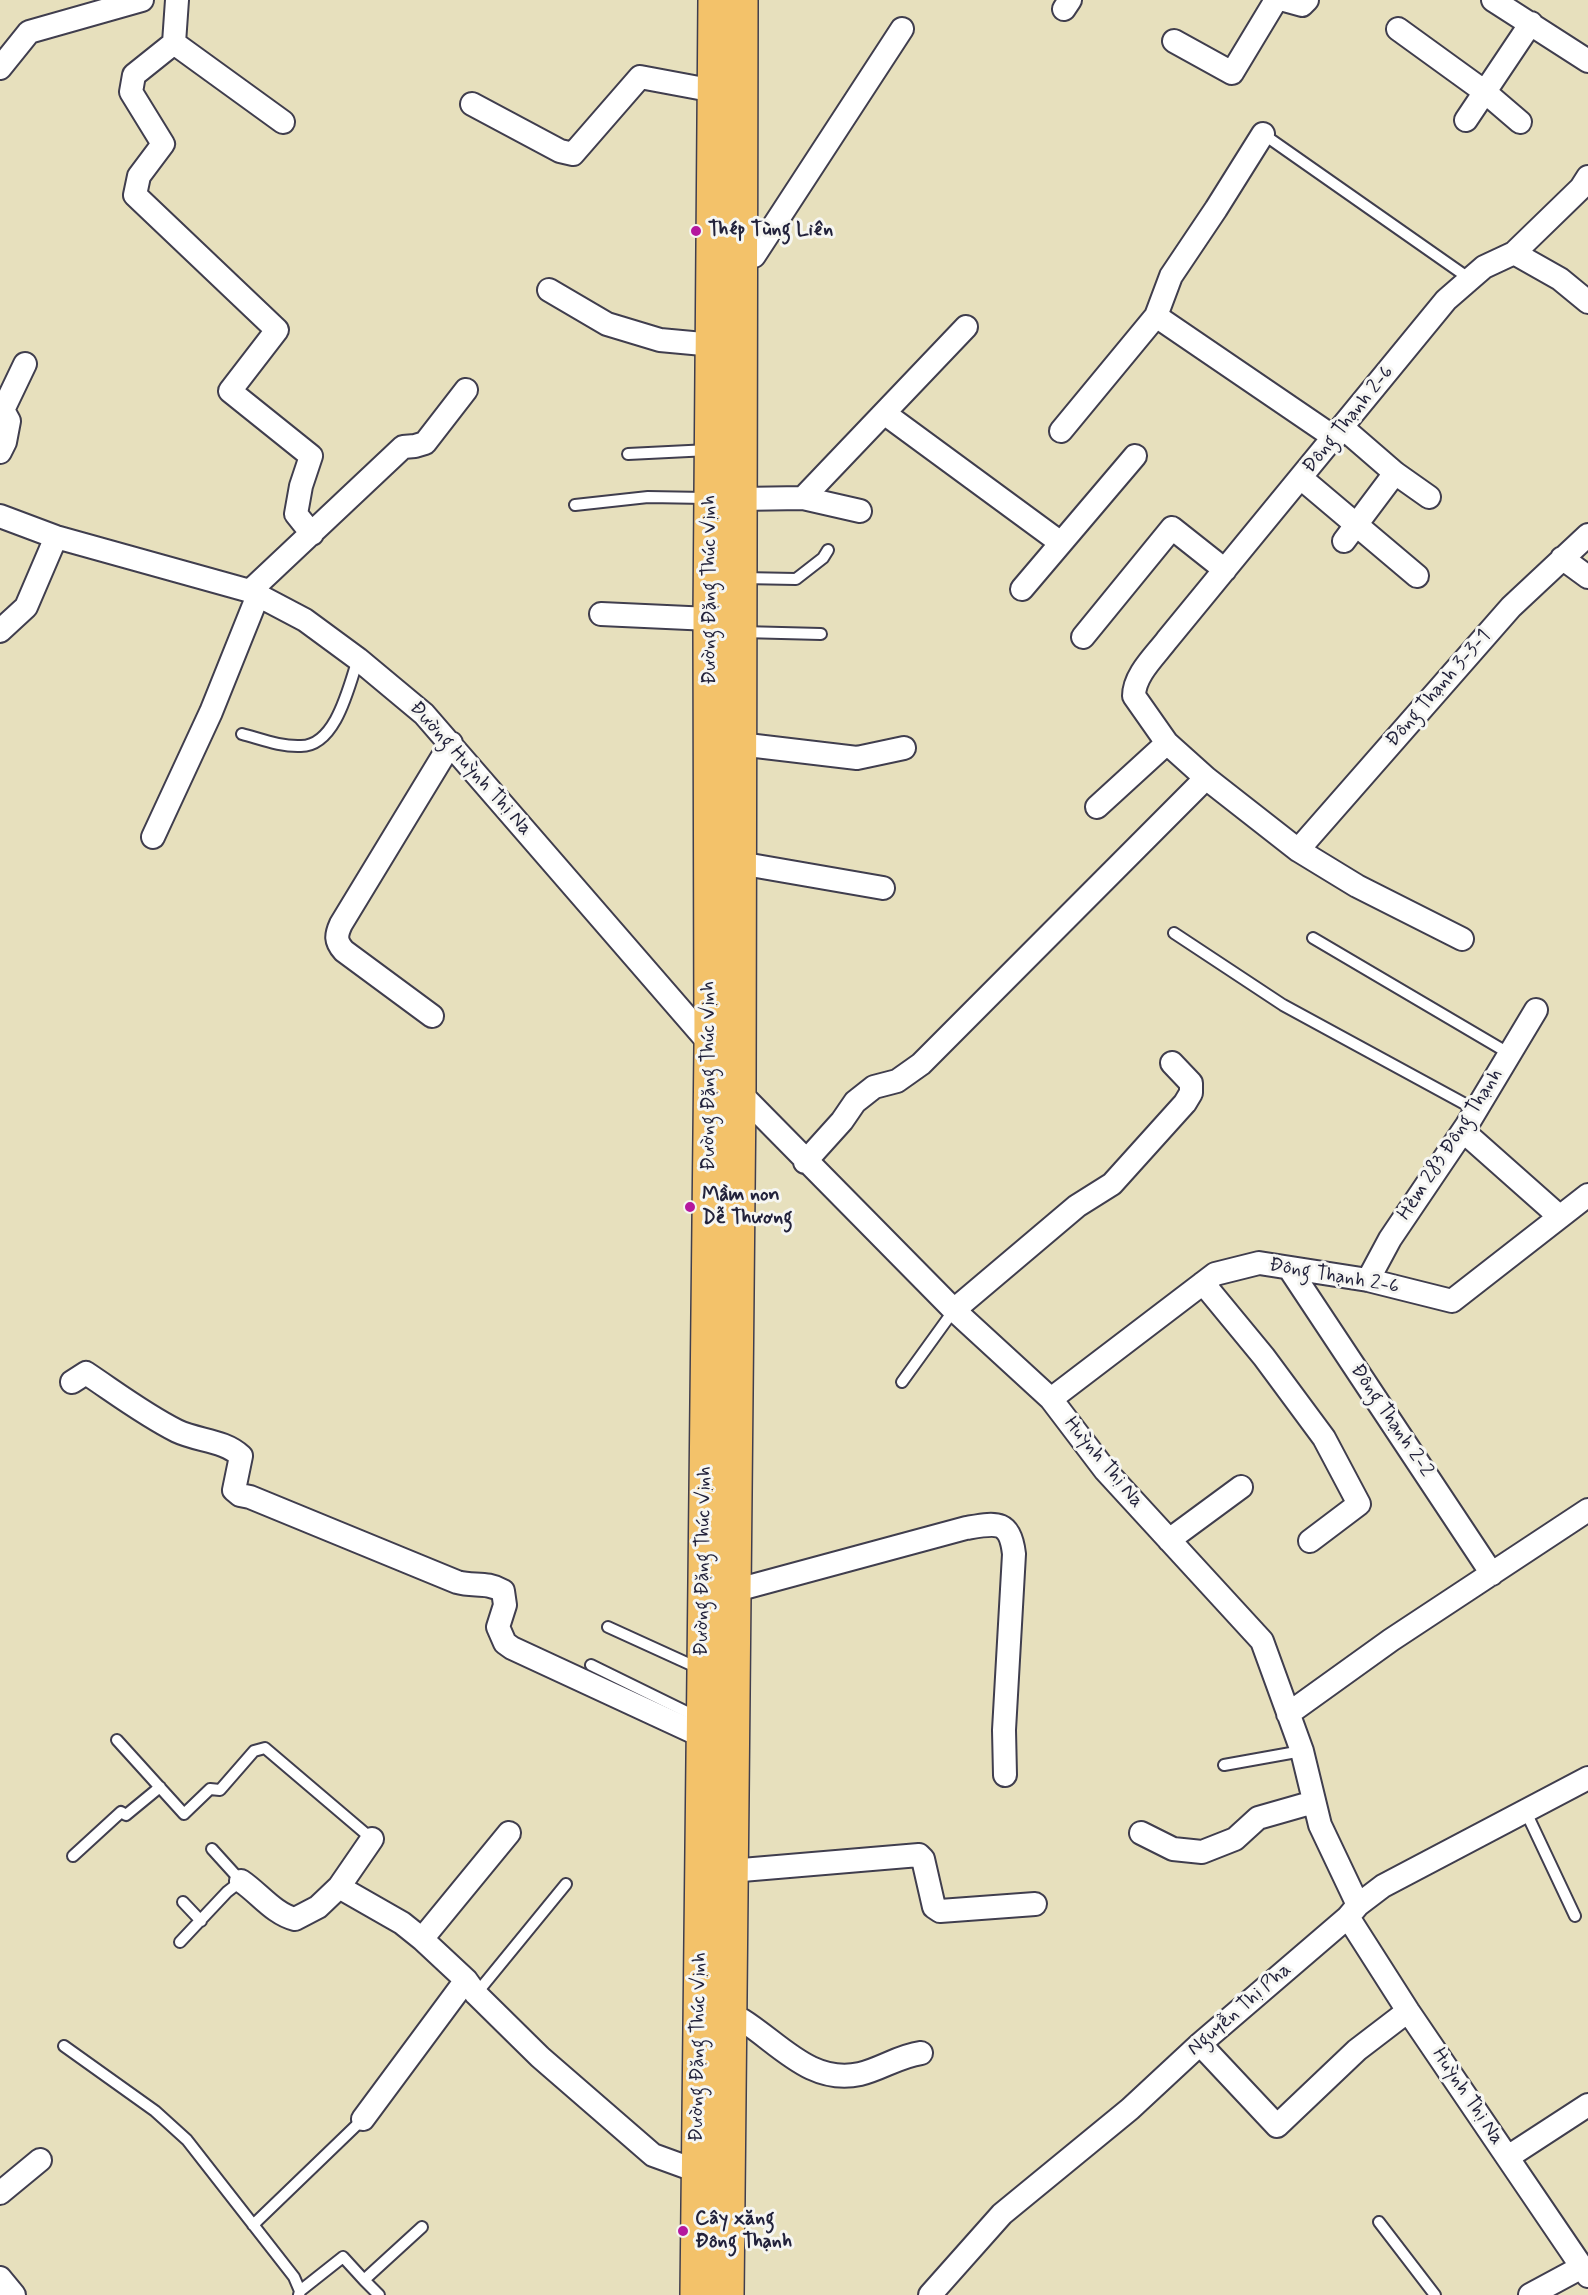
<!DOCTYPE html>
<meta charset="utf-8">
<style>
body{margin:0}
canvas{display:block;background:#e7e0bd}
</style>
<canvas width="1588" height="2295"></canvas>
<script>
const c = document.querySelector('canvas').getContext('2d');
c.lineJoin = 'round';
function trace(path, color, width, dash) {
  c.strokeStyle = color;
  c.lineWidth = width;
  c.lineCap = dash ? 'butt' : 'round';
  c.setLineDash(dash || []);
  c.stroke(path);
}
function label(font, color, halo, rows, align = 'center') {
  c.font = font + ' Mynerve,sans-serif';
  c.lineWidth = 6;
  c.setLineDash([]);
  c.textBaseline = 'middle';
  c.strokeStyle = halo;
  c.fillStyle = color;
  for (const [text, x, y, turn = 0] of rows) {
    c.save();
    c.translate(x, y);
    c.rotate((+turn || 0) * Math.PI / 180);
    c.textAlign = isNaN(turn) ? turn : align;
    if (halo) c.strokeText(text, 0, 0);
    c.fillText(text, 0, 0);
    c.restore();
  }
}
const service = new Path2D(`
 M 1263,134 L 1470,279
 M 628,454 L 709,450
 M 575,505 L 648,497 L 706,498
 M 742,578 L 796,579 L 823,558 L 828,550
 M 742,632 L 821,634
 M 242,734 C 261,739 281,747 301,746 C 336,746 349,686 358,659
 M 1174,933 L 1283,1005 L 1476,1110
 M 1313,938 L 1510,1054
 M 902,1382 L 954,1310
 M 608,1627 L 698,1668
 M 591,1665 L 699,1718
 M 117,1740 L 184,1814 L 210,1789 L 220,1790 L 254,1751 L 265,1748 L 372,1839
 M 1224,1765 L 1302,1751
 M 1525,1810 L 1575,1916
 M 73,1856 L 121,1812 L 126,1815 L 160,1787
 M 183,1902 L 201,1921
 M 180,1942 L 227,1892 L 241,1881 L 212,1849
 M 476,1994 L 566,1884
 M 64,2046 L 155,2111 L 187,2140 L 294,2277 L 300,2291 L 299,2295
 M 1379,2222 L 1435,2295
 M 253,2225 L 363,2119
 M 364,2280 L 379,2295
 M 300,2291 L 343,2257 L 364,2280 L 422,2227`);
const minor = new Path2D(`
 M 177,0 L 174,43 L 134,75 L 131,92 L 163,144 L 139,176 L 135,195 L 277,330 L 230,391 L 311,456 L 301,486 L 296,514 L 312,534
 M 1284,0 L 1302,5 L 1307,0
 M 1493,0 L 1588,61
 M 1064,9 L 1070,0
 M 1398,29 L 1485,92 L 1520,122
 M 1174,41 L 1232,73 L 1276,0
 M 174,43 L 283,122
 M 0,68 L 29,32 L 142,0
 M 472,104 L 560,151 L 573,154 L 640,77 L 715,91
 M 1466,120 L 1531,23
 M 1263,134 L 1216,209 L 1171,276 L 1156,316 L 1335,438
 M 1514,253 L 1581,188 L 1588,177
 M 742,258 L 754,256 L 902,29
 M 549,290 L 607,324 L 660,340 L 714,345
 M 884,413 L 1061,543
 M 1343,428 L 1395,473 L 1429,497
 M 1061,431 L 1156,316
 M 0,452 L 5,442 L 9,421 L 3,410 L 25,364
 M 1301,478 L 1417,576
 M 803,498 L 860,511
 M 739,499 L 803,498 L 966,327
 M 0,516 L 56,537 L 250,591 L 305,620 L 358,659 L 424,714 L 711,1045
 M 1344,541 L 1395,473
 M 1562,558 L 1588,577
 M 1022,589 L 1135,456
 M 250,591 L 403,447 L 415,446 L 425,443 L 466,390
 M 601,614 L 710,619
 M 0,631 L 26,607 L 56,537
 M 1083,637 L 1172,528 L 1225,570
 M 739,744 L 857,758 L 904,748
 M 1206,778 L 1167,743 L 1134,696 C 1134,675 1155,656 1167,640 L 1446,300 L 1484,267 L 1514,253 L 1560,279 L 1588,302
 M 1097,807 L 1167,743
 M 153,837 L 211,712 L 258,595
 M 1298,850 L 1511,607 L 1588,535
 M 739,863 L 883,888
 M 432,1016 L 344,951 C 335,941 336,935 341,924 L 451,743
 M 739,1092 L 954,1310 L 1051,1399 L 1105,1470 L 1262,1641 L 1302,1751 L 1320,1825 L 1358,1905
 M 1463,1131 L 1560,1217
 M 805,1162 L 842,1121 L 855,1102 L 874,1087 L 897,1081 L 921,1064 L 1206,778 L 1298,850 L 1357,886 L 1462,939
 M 1289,1268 L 1492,1574
 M 1368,1280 L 1390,1239 L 1467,1125 L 1536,1010
 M 1203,1283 L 1264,1357 L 1324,1438 L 1359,1504 L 1310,1541
 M 954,1310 L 1077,1206 L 1112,1184 L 1185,1103 L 1191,1093 L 1191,1083 L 1172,1063
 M 72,1382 L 86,1373 C 116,1393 145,1415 177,1431 C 198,1441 224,1440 241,1456 L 234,1490 L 240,1495 L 250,1497 L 457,1582 C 474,1587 486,1581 503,1591 L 505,1605 L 498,1627 L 505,1643 L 512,1648 L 702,1736
 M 1051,1399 L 1215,1274 L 1259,1263 L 1368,1280 L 1452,1301 L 1588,1195
 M 1169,1540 L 1241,1487
 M 733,1591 L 966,1528 C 996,1523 1010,1519 1014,1554 L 1004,1730 L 1005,1775
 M 1288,1714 L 1391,1640 L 1588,1510
 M 1141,1833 L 1173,1849 L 1202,1852 L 1235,1839 L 1258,1818 L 1314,1802
 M 730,1871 L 919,1855 L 923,1859 L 934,1907 L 940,1911 L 1035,1904
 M 241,1881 C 259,1893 274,1914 295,1919 L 318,1907 L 339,1887 L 402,1923 L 422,1939 L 466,1980 L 476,1994 L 540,2057 L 653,2155 L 697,2171
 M 339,1887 L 372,1839
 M 1348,1917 L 1408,2011 L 1588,2276
 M 422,1939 L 509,1833
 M 729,2021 L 742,2020 C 779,2043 811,2085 860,2074 C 881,2069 899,2056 921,2053
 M 1200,2044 L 1277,2126 L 1357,2050 L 1408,2011
 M 363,2119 L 466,1980
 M 1508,2157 L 1588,2105
 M 0,2193 L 40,2160
 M 0,2278 L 14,2295
 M 930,2295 L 1002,2214 L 1130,2109 L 1200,2044 L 1348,1917 L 1358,1905 L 1383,1886 L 1588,1778
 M 1530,2295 L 1582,2267`);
const primary = new Path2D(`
 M 697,2295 L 711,1045 L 710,619 L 715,0
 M 727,2295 L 739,1092 L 741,0`);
trace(service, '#403e4e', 14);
trace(minor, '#403e4e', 26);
trace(primary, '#403e4e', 36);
trace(service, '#fff', 10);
trace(minor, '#fff', 22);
trace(primary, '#f3c26a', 33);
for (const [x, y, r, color] of [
 [696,231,6,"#b5179e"],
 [690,1207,6,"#b5179e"],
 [683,2231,6,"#b5179e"]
]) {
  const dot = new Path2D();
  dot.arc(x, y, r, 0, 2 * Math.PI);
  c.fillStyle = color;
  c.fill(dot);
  trace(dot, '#f6f6f2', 2);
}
label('bold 20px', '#22223b', '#f6f6f2', [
 ["Thép Tùng Liên",708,231],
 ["Mầm non",702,1196],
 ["Dễ Thương",702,1219],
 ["Cây xăng",695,2220],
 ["Đông Thạnh",695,2243]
], 'left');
label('20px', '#22223b', '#f6f6f2', [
 ["Đông Thạnh 2-6",1349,420,-51],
 ["Đường Đặng Thúc Vịnh",711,590,-90],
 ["Đông Thạnh 3-3-1",1439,689,-49],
 ["Đường Huỳnh Thị Na",470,769,48],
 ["Đường Đặng Thúc Vịnh",710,1076,-90],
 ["Hẻm 283 Đông Thạnh",1451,1145,-57],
 ["Đông Thạnh 2-6",1334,1277,10],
 ["Đông Thạnh 2-2",1391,1421,56],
 ["Huỳnh Thị Na",1103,1463,50],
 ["Đường Đặng Thúc Vịnh",704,1561,-89],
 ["Nguyễn Thị Pha",1240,2010,-41],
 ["Đường Đặng Thúc Vịnh",699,2047,-89],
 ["Huỳnh Thị Na",1467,2097,56]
]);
</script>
